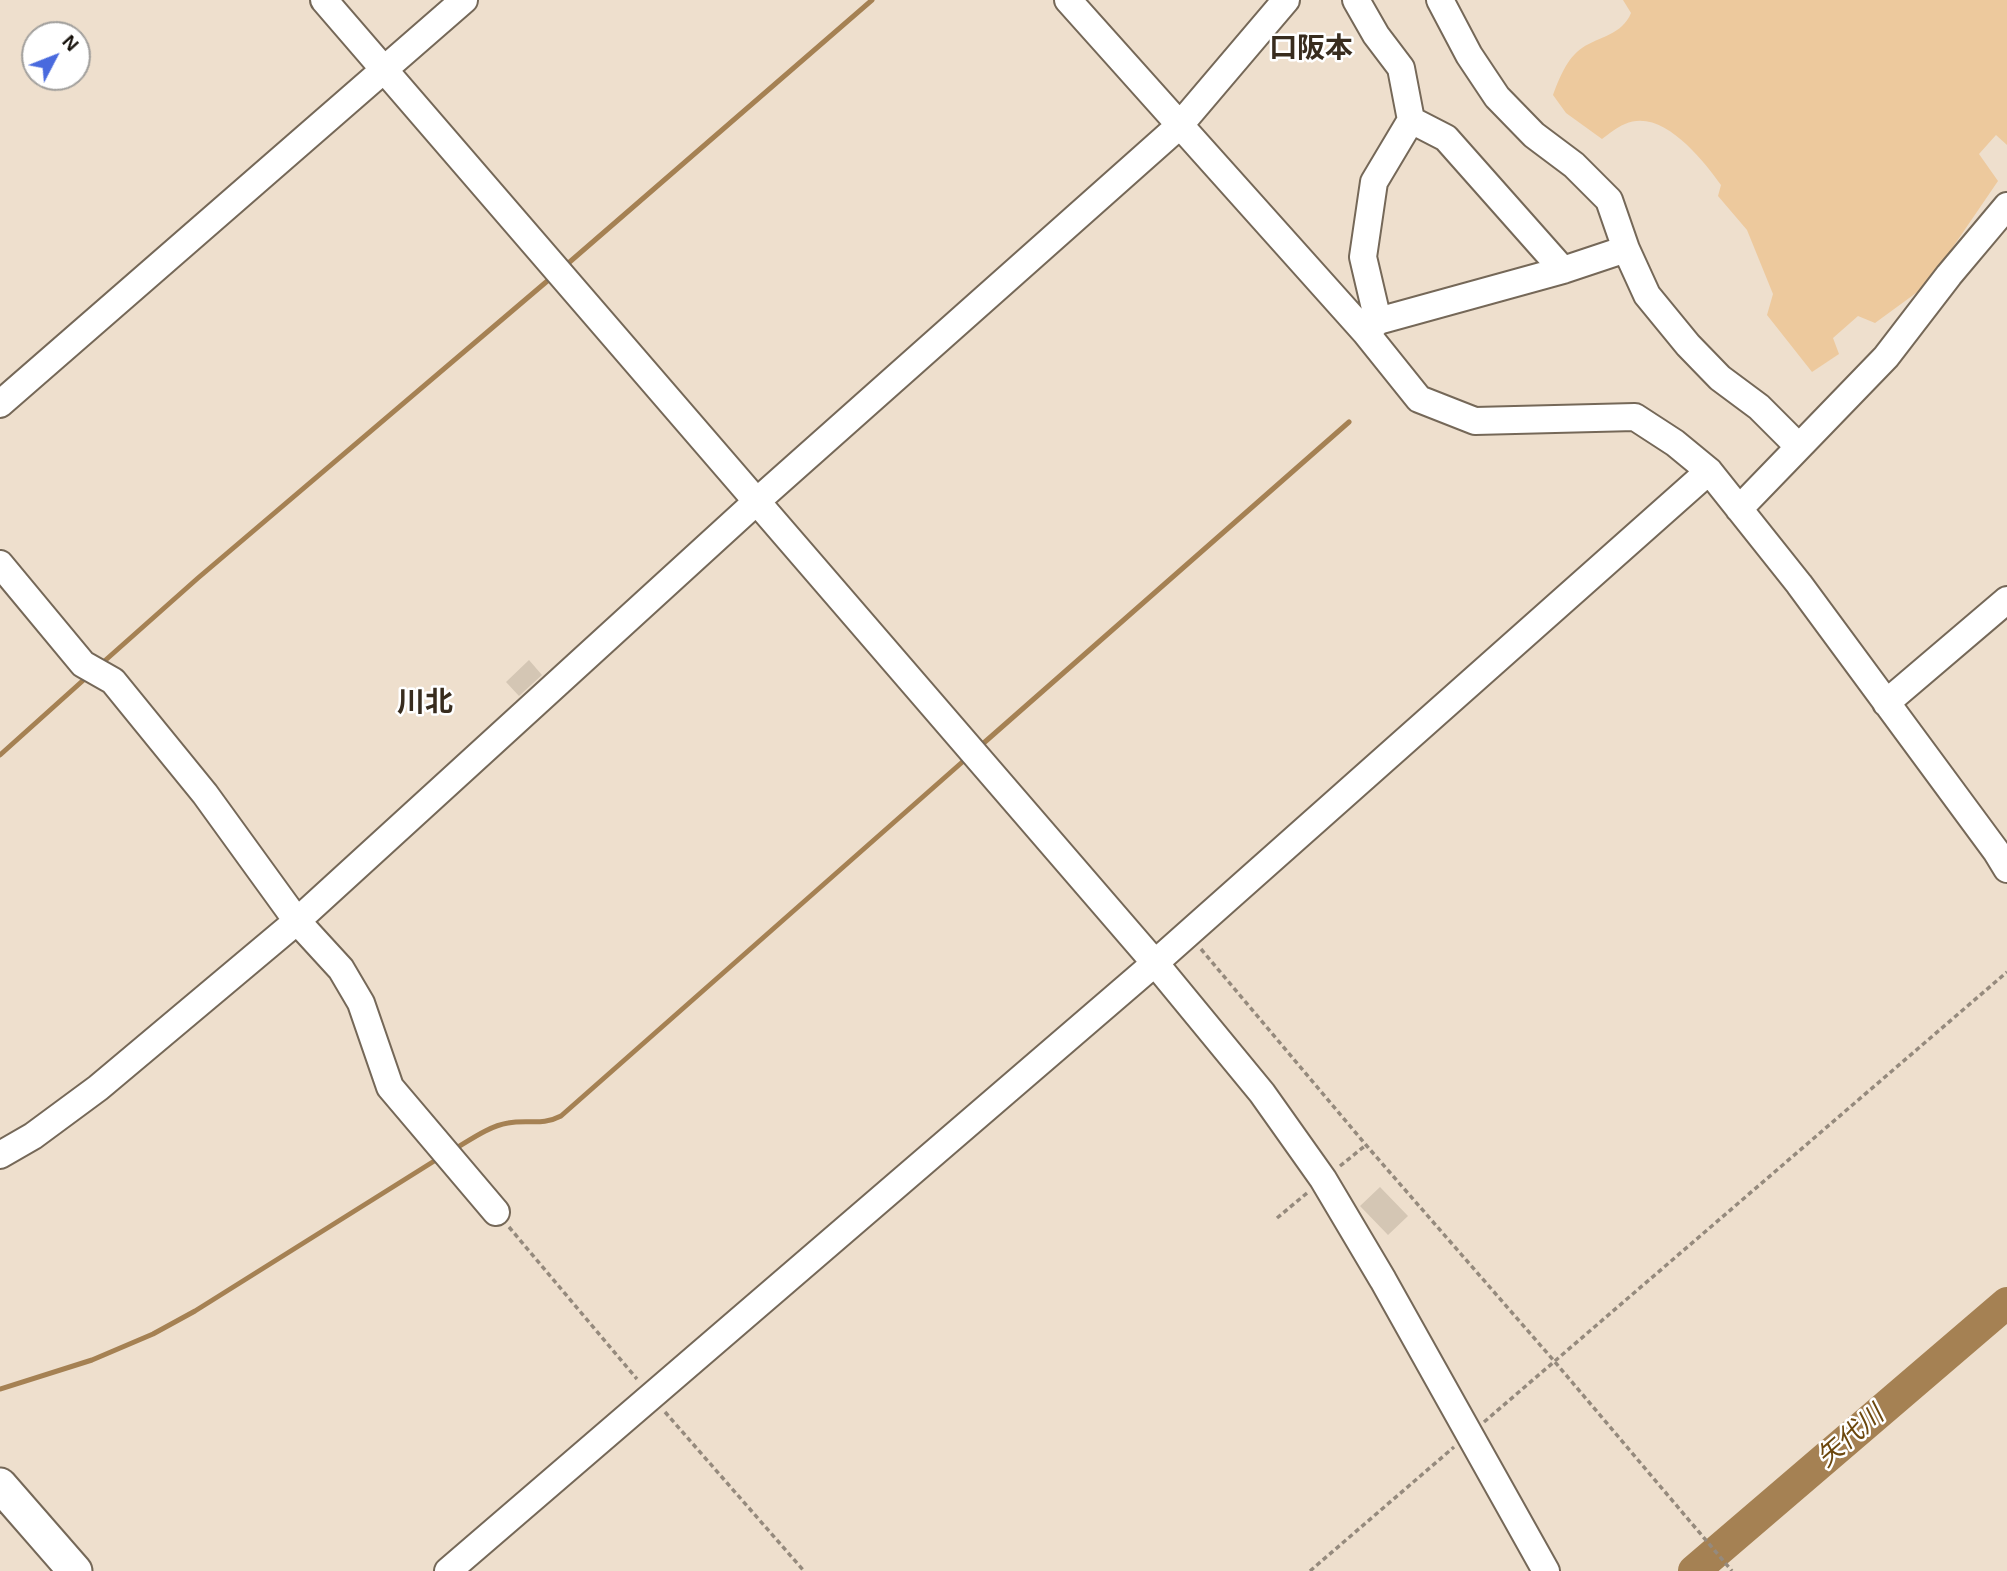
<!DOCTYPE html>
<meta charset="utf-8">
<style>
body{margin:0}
#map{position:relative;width:2007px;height:1571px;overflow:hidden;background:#eedfcd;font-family:Helvetica,sans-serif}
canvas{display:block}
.north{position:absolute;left:21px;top:21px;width:70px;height:70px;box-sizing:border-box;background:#fff;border:2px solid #a19f9c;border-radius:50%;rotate:48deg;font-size:19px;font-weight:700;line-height:28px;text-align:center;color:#130e08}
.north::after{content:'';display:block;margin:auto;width:24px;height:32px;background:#496ade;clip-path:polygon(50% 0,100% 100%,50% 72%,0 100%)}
</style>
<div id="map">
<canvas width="2007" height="1571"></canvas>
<div class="north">N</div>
</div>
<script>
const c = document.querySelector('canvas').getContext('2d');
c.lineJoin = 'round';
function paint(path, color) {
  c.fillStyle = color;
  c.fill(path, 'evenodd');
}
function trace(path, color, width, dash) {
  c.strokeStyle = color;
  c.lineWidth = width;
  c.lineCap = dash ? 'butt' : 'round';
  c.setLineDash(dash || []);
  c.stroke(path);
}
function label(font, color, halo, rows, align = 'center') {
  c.font = font + ' Helvetica,"Noto Sans JP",sans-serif';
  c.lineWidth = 5;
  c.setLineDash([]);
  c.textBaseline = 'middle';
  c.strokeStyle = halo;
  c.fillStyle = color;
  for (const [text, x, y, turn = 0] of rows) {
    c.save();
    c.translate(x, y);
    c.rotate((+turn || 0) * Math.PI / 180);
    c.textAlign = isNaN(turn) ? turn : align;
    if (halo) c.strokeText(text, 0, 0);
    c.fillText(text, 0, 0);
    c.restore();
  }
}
paint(new Path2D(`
 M 1623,0 L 2007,0 L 2007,145 L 1996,135 L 1979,154 L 1998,181 L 1927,285 L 1875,323 L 1858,316 L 1833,338 L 1839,354 L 1812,372 L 1767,315 L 1773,294 L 1747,230 L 1718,196 L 1721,185 C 1703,160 1662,107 1625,124 C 1617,127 1609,134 1602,139 L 1566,113 L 1553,95 C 1559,79 1567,58 1582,48 C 1600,36 1622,35 1631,13 Z`), '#edc99d');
trace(new Path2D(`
 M 565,266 L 872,0
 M 100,665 L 198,578 L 552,277
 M 978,748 L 1349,422
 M 0,755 L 88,676
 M 453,1150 C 470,1140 489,1126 508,1123 C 528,1119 542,1126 561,1116 L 968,757
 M 0,1389 L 92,1360 L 153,1334 L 195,1311 L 439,1158`), '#a58153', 5);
trace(new Path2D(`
 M 1694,1571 L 2007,1303`), '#a58153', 32);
paint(new Path2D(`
 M 529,660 L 542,675 L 519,696 L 506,682 Z
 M 1380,1187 L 1408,1216 L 1388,1235 L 1360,1206 Z`), '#d4c6b4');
const minor = new Path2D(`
 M 324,0 L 1155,963 L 1262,1093 L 1323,1179 L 1383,1280 L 1546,1571
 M 1068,0 L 1366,333 L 1419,399 L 1475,421 L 1635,417 L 1675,443 L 1709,471 L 1799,584 L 1996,851 L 2007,869
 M 1356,0 L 1376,35 L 1401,68 L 1411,120 L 1374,182 L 1363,257 L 1378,321
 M 1440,0 L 1469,55 L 1497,97 L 1534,135 L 1574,165 L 1609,200 L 1626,249 L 1647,295 L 1688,345 L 1720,378 L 1759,407 L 1798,446
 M 1411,120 L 1446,138 L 1563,270
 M 1366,333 L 1378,321 L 1563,270 L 1626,249
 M 0,404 L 464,0
 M 1739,509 L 1886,357 L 1949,275 L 2007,206
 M 0,564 L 83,664 L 113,681 L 205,794 L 297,921 L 341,969 L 361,1003 L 390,1087 L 496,1212
 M 1886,703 L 2007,600
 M 0,1155 L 33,1136 L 98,1088 L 297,921 L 756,502 L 1179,126 L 1286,0
 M 448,1571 L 1155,963 L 1709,471`);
const major = new Path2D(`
 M 0,1485 L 75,1571`);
trace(minor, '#756858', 30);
trace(major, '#756858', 37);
trace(new Path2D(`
 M 1201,949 L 1366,1145 L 1555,1362 L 1732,1571
 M 1340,1166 L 1366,1145
 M 1277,1218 L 1307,1193
 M 509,1227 L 637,1379
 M 665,1412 L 804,1571
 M 1484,1422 L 2007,972
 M 1310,1571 L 1454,1447`), '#958a7d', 3.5, [5, 3.5]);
trace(minor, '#fff', 26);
trace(major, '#fff', 33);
label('italic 26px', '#6c470d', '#fff', [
 ["矢代川",1851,1437,-41]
]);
label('bold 28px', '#382c1e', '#fff', [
 ["口阪本",1311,49],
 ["川北",425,703]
]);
</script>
